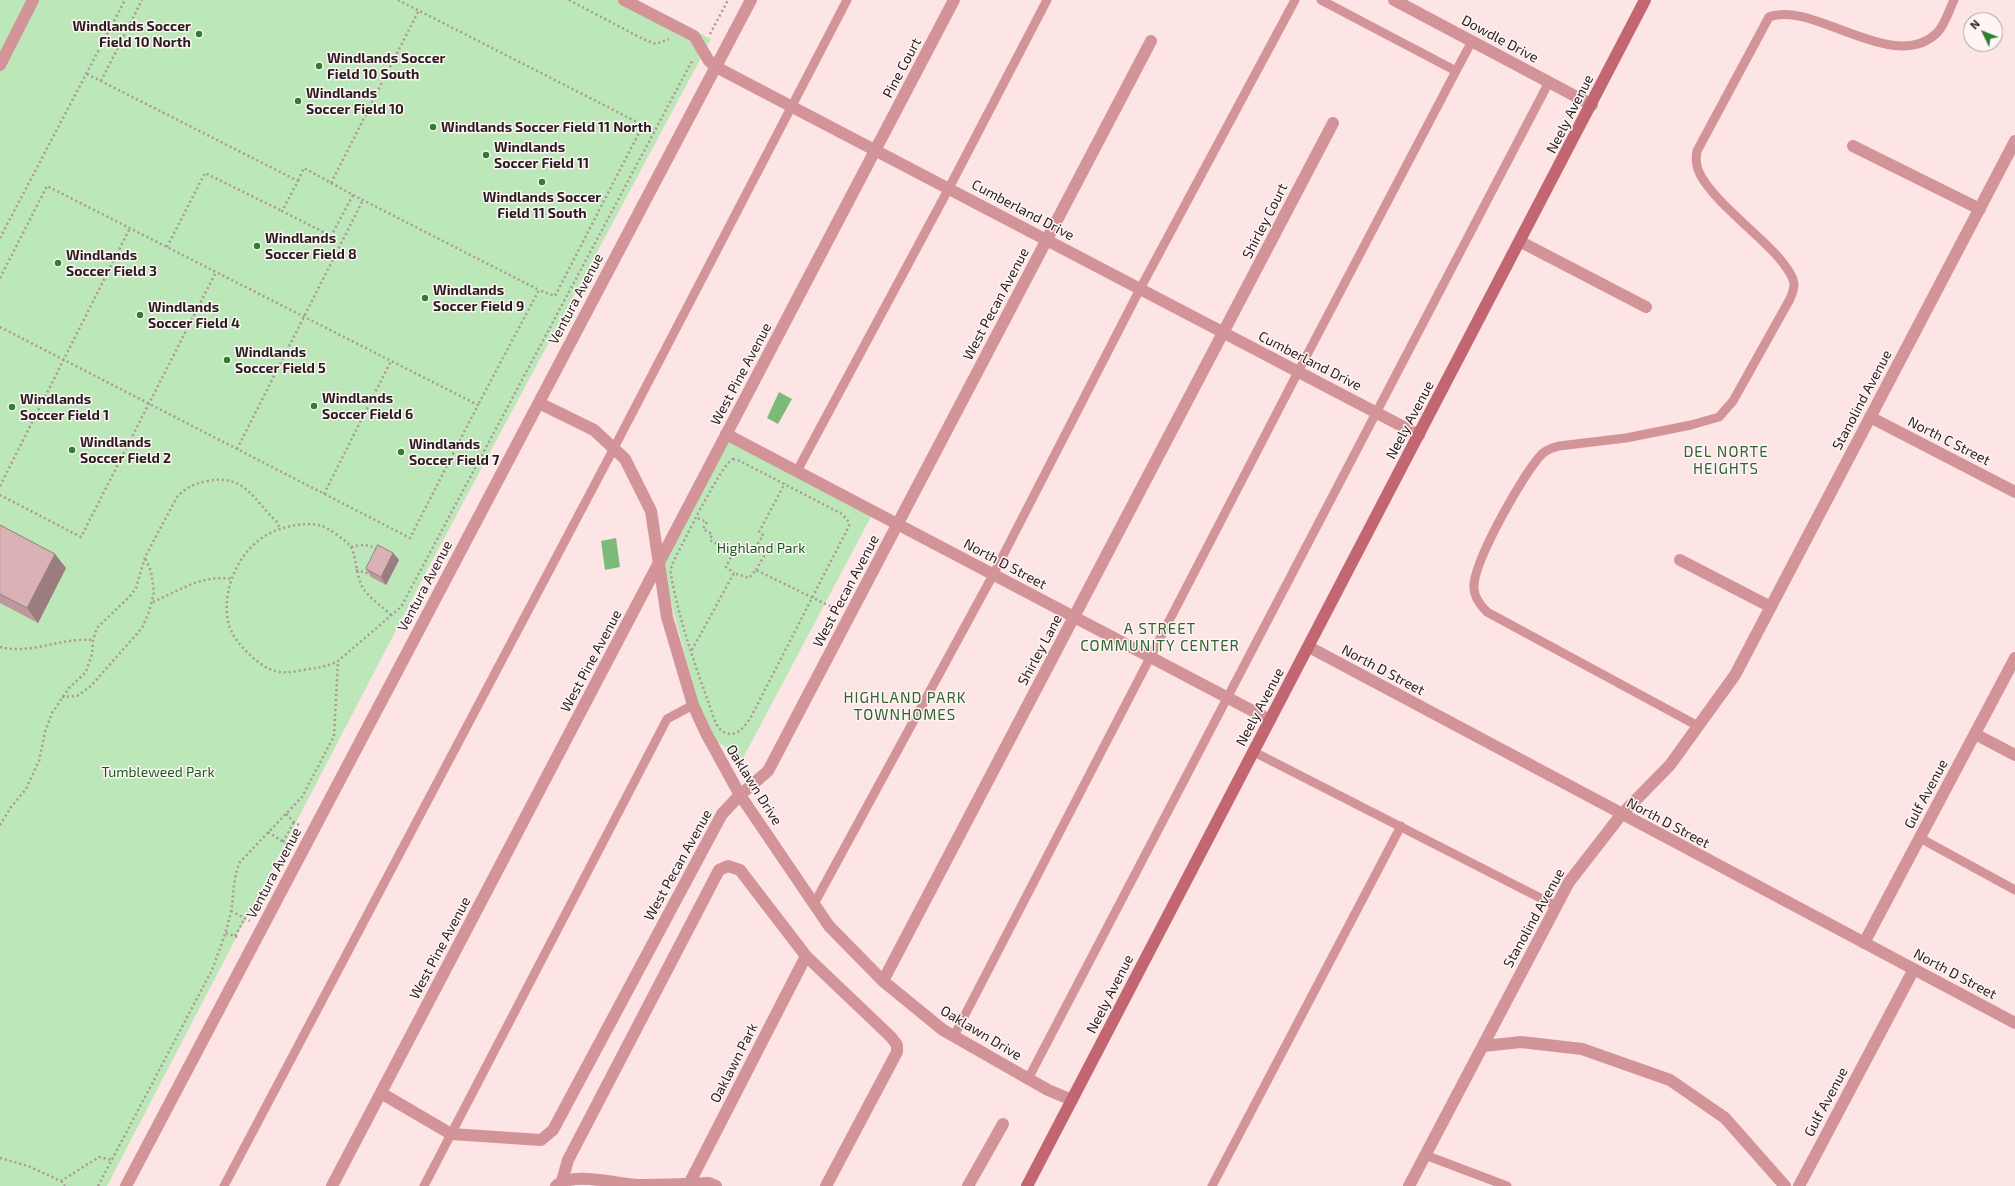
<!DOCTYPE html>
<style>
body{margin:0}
#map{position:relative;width:2015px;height:1186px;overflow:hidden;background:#fde4e5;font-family:"Exo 2",sans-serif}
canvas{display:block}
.north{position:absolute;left:1963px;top:12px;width:40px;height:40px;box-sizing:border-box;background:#fef6f6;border:1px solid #aa9f9f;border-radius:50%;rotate:313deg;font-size:11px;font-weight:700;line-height:16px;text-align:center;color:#2b1c1d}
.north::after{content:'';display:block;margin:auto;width:14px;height:18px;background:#2d802c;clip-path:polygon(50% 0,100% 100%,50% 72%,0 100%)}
</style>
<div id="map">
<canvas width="2015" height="1186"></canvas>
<div class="north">N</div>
</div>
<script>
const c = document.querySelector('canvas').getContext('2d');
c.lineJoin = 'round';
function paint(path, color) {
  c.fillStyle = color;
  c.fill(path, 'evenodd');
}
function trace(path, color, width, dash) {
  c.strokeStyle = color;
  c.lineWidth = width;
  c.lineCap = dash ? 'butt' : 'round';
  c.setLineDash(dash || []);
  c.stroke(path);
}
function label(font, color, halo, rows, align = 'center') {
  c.font = font + ' "Exo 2",sans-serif';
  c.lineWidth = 3;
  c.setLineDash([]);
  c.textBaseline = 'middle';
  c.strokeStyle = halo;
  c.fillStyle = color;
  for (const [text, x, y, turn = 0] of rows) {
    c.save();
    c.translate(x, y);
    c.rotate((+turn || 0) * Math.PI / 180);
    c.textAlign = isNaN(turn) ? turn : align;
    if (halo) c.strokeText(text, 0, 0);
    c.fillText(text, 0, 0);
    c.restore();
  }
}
paint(new Path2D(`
 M 0,0 L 637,0 L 711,39 L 434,557 L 107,1186 L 0,1186 Z
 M 727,435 L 874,511 L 742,760 L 706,733 L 660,562 Z`), '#bce7b8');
paint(new Path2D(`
 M 779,392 L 792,399 L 778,424 L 767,418 Z
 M 616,538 L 620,567 L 605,570 L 601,541 Z`), '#7cba79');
trace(new Path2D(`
 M 398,0 L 643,125 L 555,296 L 539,290
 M 569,0 L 643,39 L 656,44 L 669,39
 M 710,34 L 728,0
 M 87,74 L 298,181 L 282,211 L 331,236 L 353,195 L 304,168 L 298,181
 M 101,81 L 142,0
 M 331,183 L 419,10
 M 353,195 L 539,290 L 478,405
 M 0,238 L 125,0
 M 167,247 L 205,173 L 282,211
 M 0,278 L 47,186 L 216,272 L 81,537 L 0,495
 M 0,327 L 410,538 L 478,405 L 216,272
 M 237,449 L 363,200
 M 733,459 L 740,461 L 842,514 L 849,522 L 849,526 L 751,717 C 744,727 736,740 722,731 C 715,726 712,712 709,704 C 694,662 679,619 671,575 C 670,570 672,565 674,560 C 683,544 721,464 733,459 Z
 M 0,486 L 130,228
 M 324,494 L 391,361
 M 698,518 L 707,522 L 703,529 L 712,534 L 710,540 L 733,553 L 741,544 L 754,550
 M 351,547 C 362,544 368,544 378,550
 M 733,553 L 726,567 L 734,573
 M 356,570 L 371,574
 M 756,570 L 764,556 L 754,550 L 763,535 L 759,532 L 785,483
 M 153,602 C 178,591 203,574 232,579
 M 391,615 C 383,607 369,598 363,588 C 356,575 357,560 351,547 C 347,541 328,528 322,526 C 308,522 293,525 280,529 C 244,540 221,584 228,621 C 231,636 241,646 251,656 C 269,672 279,675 303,670 C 316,668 327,667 338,661 L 401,607 L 692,61
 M 0,647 C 32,655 61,637 93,640
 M 692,650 L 734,573 L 749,578 L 756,570 L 838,610
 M 62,697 L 77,696 L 91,686 L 142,628 L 149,612 L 154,592 L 151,571 L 145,558
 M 286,814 L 294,822 L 301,826
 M 0,825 L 11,807 L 26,789 L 39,761 L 45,732 L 52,713 L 69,688 L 86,672 L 92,654 L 93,640 L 97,628 L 130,596 L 136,588 L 145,557 L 177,497 C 186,487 194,484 207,481 C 246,474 252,499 277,522 L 280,529
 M 268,832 L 290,846
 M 283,842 L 294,822
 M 231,911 L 250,921
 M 226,933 L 240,938
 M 235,936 L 245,918
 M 0,1158 L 28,1166 L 61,1181 L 99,1157 L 112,1160
 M 61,1181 L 65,1186
 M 98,1186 L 212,970 C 219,951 227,931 231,911 C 234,894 233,877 240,862 L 302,797 L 334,736 L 338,661`), '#ac9798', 2.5, [2, 3]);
trace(new Path2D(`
 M 1321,0 L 1456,71 L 1472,41
 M 797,471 L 949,188 L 1047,0
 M 1698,726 L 1487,612 C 1480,605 1473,596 1474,586 C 1474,561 1524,472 1542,454 C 1547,449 1552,448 1559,446 L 1626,438 L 1691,425 L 1719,417 L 1733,401 L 1790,299 C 1792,294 1794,290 1794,284 C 1793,274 1785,266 1779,258 C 1759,234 1703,193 1697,166 C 1696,161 1696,156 1697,151 L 1769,17 C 1813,0 1893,75 1937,33 C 1945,25 1949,10 1954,0
 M 1254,752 L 1556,906
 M 1920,838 L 2015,890
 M 814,904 L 993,575 L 1140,289 L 1295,0
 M 954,1036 L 1298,372 L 1456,71
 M 1028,1079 L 1549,82
 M 1425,1155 L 1507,1186
 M 224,1186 L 614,448 L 847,0
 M 424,1186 L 667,719 L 693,705
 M 1212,1186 L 1401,826`), '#d39499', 9);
trace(new Path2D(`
 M 624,0 L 694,36 L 709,61 L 716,67 L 1419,435
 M 1394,0 L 1592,105
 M 0,65 L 33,0
 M 1853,146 L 1980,209
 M 1521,242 L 1646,307
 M 539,403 L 594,430 L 625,459 L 651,511 L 667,617 L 693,705 L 706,733 L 740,795 L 829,926 L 883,981 L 943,1030 L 1048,1090 L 1072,1100
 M 1870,417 L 2015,492
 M 726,434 L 1270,720
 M 1680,560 L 1771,607
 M 1309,647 L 2015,1023
 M 1975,734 L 2015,755
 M 1864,943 L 2015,658
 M 883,981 L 1333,123
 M 1483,1046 L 1521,1042 L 1582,1049 L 1670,1080 L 1725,1118 L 1785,1186
 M 381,1093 L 451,1134 L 541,1140 L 553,1130 L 722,814 L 740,795 L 768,771 L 1151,41
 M 562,1181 L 568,1160 L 719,870 L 728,866 L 740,870 L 806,956 L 891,1037 L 897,1045 L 897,1052 L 826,1186
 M 126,1186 L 751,0
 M 332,1186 L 954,0
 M 556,1186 C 573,1171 616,1184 638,1185 C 661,1185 686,1184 709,1183 L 716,1186
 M 686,1186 L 689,1184 L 806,956
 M 968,1186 L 1003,1124
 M 1409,1186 L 1569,882 L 1621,815 L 1670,765 L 1735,675 L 2015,141
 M 1799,1186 L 1914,969`), '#d39499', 12);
trace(new Path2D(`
 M 1027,1186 L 1645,0`), '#c26772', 12);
paint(new Path2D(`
 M 0,525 L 66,568 L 38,623 L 0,603 Z
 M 393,553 L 399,560 L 386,585 L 371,577 L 366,569 Z`), '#bb999c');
paint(new Path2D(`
 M 393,553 L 399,560 L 386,585 L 381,577 Z
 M 55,554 L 66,568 L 38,623 L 27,608 Z`), '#997d7f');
const building = new Path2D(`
 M 0,525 L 55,554 L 27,608 L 0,594 Z
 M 378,545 L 393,553 L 381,577 L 366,569 Z`);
paint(building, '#dab2b5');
trace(building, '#997d7f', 1);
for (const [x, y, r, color] of [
 [199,34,4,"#2d802c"],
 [319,66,4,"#2d802c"],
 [298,101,4,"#2d802c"],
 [433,127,4,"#2d802c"],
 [486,155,4,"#2d802c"],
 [542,182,4,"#2d802c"],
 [257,246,4,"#2d802c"],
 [58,263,4,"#2d802c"],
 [425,298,4,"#2d802c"],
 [140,315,4,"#2d802c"],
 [227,360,4,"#2d802c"],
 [314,406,4,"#2d802c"],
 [12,407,4,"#2d802c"],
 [72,450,4,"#2d802c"],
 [401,452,4,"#2d802c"]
]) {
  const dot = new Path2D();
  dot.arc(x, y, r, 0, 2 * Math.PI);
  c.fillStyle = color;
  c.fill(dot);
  trace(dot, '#fef6f6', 1.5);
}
label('bold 14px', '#2b1c1d', '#fef6f6', [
 ["Windlands Soccer",191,26,"right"],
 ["Field 10 North",191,42,"right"],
 ["Windlands Soccer",327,58],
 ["Field 10 South",327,74],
 ["Windlands",306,93],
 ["Soccer Field 10",306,109],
 ["Windlands Soccer Field 11 North",441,127],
 ["Windlands",494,147],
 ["Soccer Field 11",494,163],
 ["Windlands Soccer",542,197,"center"],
 ["Field 11 South",542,213,"center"],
 ["Windlands",265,238],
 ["Soccer Field 8",265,254],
 ["Windlands",66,255],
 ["Soccer Field 3",66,271],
 ["Windlands",433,290],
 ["Soccer Field 9",433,306],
 ["Windlands",148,307],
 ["Soccer Field 4",148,323],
 ["Windlands",235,352],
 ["Soccer Field 5",235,368],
 ["Windlands",322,398],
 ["Soccer Field 6",322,414],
 ["Windlands",20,399],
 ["Soccer Field 1",20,415],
 ["Windlands",80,442],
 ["Soccer Field 2",80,458],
 ["Windlands",409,444],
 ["Soccer Field 7",409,460]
], 'left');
label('14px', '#2b1c1d', '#fef6f6', [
 ["Dowdle Drive",1500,39,28],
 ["Pine Court",902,68,-62],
 ["Neely Avenue",1570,114,-63],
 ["Cumberland Drive",1023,210,28],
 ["Shirley Court",1265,221,-63],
 ["Ventura Avenue",576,299,-62],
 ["West Pecan Avenue",996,304,-62],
 ["Cumberland Drive",1310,361,27],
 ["West Pine Avenue",741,374,-62],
 ["Stanolind Avenue",1862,400,-62],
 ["Neely Avenue",1410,420,-62],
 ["North C Street",1949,441,27],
 ["North D Street",1005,564,28],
 ["Ventura Avenue",425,586,-62],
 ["West Pecan Avenue",846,591,-62],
 ["Shirley Lane",1040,650,-62],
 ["West Pine Avenue",591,661,-62],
 ["North D Street",1383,670,28],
 ["Neely Avenue",1260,707,-62],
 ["Oaklawn Drive",754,785,58],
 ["Gulf Avenue",1926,794,-62],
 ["North D Street",1668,823,28],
 ["West Pecan Avenue",678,865,-61],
 ["Ventura Avenue",274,873,-62],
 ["Stanolind Avenue",1534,918,-61],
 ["West Pine Avenue",440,948,-62],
 ["North D Street",1955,974,28],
 ["Neely Avenue",1110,994,-63],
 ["Oaklawn Drive",981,1033,31],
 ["Oaklawn Park",734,1063,-63],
 ["Gulf Avenue",1826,1102,-62]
]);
label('14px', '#1b591b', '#fef6f6', [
 ["Highland Park",761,548],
 ["Tumbleweed Park",158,772]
]);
c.letterSpacing = '1px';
label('15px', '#31642f', '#fef6f6', [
 ["DEL NORTE",1726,452],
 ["HEIGHTS",1726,469],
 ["A STREET",1160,629],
 ["COMMUNITY CENTER",1160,646],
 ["HIGHLAND PARK",905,698],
 ["TOWNHOMES",905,715]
]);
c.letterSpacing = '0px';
</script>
